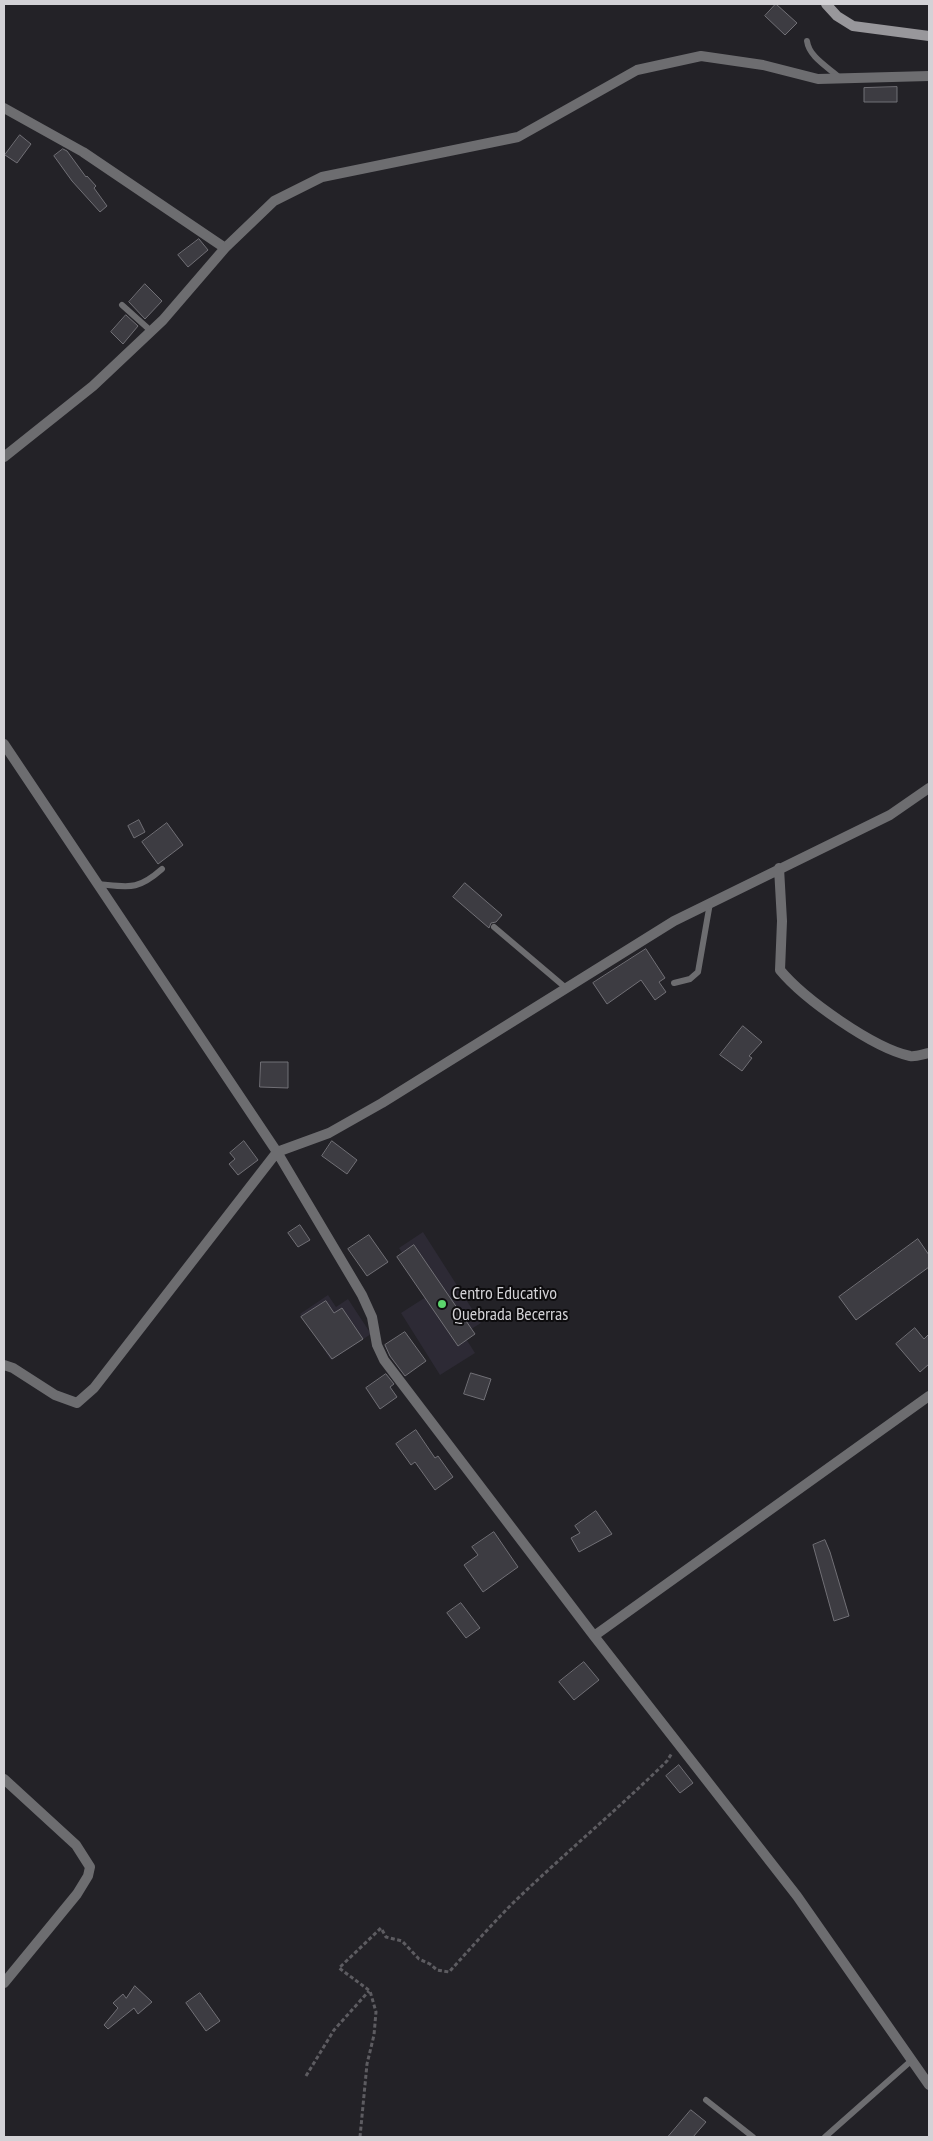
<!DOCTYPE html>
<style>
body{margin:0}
#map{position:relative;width:933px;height:2141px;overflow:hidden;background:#232227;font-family:"PT Sans Narrow",sans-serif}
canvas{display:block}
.frame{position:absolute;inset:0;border:5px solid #d3d2d6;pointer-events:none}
</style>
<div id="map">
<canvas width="933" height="2141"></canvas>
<div class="frame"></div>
</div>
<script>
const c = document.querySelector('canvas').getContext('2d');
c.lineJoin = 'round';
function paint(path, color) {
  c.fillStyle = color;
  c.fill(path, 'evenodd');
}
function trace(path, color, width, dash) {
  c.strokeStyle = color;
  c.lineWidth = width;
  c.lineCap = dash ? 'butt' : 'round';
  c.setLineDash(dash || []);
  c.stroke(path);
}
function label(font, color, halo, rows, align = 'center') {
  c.font = font + ' "PT Sans Narrow",sans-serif';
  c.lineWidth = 4;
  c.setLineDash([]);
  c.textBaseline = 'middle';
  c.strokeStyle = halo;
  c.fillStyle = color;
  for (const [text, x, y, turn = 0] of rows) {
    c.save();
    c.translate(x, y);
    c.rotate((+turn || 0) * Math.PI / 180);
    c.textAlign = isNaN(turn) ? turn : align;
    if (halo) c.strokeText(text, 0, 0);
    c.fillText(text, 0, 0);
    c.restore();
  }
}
paint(new Path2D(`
 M 423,1232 L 481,1323 L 463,1334 L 475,1353 L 440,1375 L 401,1313 L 429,1295 L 399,1248 Z
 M 328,1295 L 336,1307 L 348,1299 L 371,1334 L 331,1360 L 300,1314 Z`), '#2d2a35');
const building = new Path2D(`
 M 776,4 L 797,23 L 785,35 L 765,16 Z
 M 897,87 L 897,102 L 864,102 L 864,88 Z
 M 20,135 L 31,144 L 17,163 L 5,155 Z
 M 63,149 L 67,151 L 86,177 L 87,176 L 96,186 L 94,188 L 107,206 L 100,212 L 72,181 L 54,156 Z
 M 199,239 L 208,250 L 188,267 L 178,255 Z
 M 145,284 L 162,301 L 145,319 L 129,302 Z
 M 126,315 L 138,326 L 123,344 L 111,332 Z
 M 139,820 L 145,832 L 134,838 L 128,826 Z
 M 167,823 L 183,845 L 158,864 L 142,842 Z
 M 465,883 L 502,915 L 496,922 L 491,923 L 489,928 L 453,897 Z
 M 646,949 L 665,978 L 659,982 L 666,992 L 655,1000 L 641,980 L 607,1004 L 593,983 Z
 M 743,1026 L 762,1042 L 749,1056 L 752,1058 L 742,1071 L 720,1055 Z
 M 261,1062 L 288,1062 L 288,1088 L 260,1087 Z
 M 244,1141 L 258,1160 L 238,1175 L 229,1164 L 235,1159 L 230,1153 Z
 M 332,1141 L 357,1160 L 347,1174 L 322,1156 Z
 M 300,1225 L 310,1240 L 298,1247 L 288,1233 Z
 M 369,1235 L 388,1262 L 367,1276 L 348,1249 Z
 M 918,1239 L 929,1255 L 929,1267 L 856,1320 L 839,1297 Z
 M 414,1245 L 475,1334 L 458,1346 L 397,1257 Z
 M 326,1301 L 334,1313 L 342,1308 L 363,1339 L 332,1359 L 301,1317 Z
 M 915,1328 L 924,1339 L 929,1334 L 929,1364 L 920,1372 L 896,1344 Z
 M 405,1332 L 426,1361 L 405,1376 L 390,1356 L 385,1345 Z
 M 471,1373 L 491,1379 L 484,1400 L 464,1394 Z
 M 386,1374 L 394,1384 L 390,1387 L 397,1397 L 380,1409 L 366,1388 Z
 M 416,1430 L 435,1458 L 438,1456 L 453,1477 L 435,1490 L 415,1462 L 411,1465 L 396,1444 Z
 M 596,1511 L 612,1534 L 579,1552 L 571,1538 L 580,1533 L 575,1526 Z
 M 494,1532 L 518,1567 L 483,1592 L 464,1565 L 478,1555 L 472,1547 Z
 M 825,1540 L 830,1552 L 849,1616 L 834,1621 L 813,1545 Z
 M 461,1603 L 480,1628 L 466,1638 L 447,1613 Z
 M 584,1662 L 599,1680 L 574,1700 L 559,1682 Z
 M 679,1765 L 693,1783 L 680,1793 L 666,1776 Z
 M 135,1986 L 152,2002 L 138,2014 L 134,2008 L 108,2029 L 104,2025 L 118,2008 L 113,2003 L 123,1994 L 126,1998 Z
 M 200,1993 L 220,2021 L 206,2031 L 186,2003 Z
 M 691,2110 L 706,2122 L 693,2137 L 668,2137 Z`);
paint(building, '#3d3c42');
trace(building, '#717076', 1);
trace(new Path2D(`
 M 306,2076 L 334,2030 L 369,1991
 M 360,2137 L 367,2064 L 374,2035 L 376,2012 L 370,1991 L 339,1968 L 381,1928 L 386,1937 L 402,1941 L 419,1959 L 430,1964 L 437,1970 L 449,1972 C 470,1949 491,1925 513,1903 C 564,1854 617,1810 667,1761 L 672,1753`), '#5d5c61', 3, [4, 2.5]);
trace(new Path2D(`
 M 807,41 C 809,57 828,67 840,78
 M 122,305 L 151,331
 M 98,884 C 129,887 137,891 162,869
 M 494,927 L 566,988
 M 674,983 L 690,979 L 698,972 L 710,903
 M 706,2100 L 753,2137
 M 825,2137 L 912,2060`), '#6d6d70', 6);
trace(new Path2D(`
 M 4,108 L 83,152 L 225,248
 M 4,457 L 93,386 L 163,320 L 225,248 L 274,201 L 322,177 L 518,137 L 637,70 L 701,56 L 763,65 L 818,79 L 929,76
 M 4,744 L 277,1152 L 362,1295 L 372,1317 L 377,1345 L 384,1360 L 594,1636 L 797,1896 L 929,2085
 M 779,868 L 782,921 L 780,970 C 804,999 873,1048 910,1056 C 916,1057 923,1054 929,1053
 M 4,1365 L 13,1368 L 55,1395 L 77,1403 L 94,1388 L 277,1152 L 329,1133 L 382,1103 L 674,921 L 890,815 L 929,788
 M 594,1636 L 929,1396
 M 4,1779 L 76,1845 L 90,1867 L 88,1876 L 77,1894 L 4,1983`), '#6d6d70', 10);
trace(new Path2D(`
 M 826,4 L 837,16 L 853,26 L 929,36`), '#98979b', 10);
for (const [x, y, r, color] of [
 [442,1304,5,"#5cd56d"]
]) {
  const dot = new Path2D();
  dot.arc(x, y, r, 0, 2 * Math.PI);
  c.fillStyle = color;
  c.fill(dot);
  trace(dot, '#0d0c0e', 2);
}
label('18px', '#d3d2d6', '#0d0c0e', [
 ["Centro Educativo",452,1294],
 ["Quebrada Becerras",452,1315]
], 'left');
</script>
